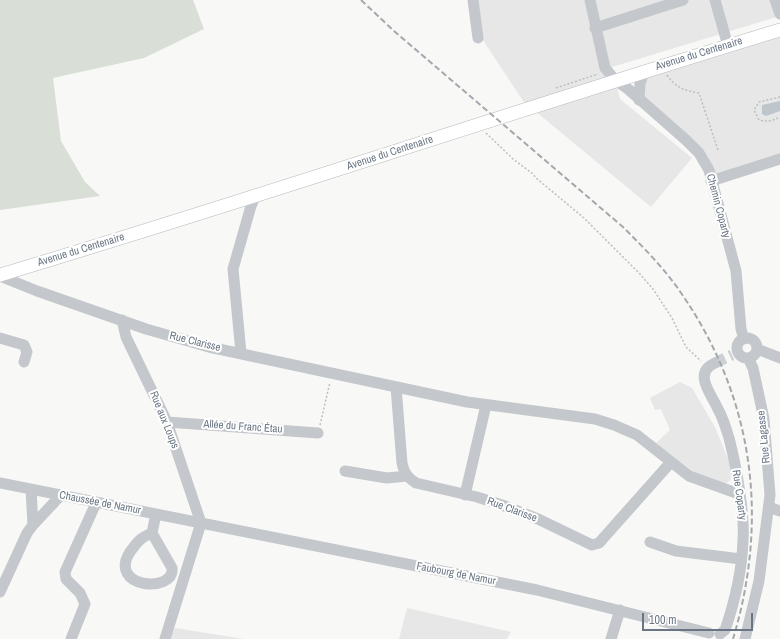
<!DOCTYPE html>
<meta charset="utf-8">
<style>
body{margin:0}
#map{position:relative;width:780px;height:639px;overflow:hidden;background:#f8f8f6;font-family:"Archivo Narrow",sans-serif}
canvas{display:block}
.scale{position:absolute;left:642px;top:613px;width:111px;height:18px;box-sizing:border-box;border:2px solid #6a7684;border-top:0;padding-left:5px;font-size:12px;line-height:14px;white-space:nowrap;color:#6a7684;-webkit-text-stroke:3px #fff;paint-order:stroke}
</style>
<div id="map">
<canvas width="780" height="639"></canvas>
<div class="scale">100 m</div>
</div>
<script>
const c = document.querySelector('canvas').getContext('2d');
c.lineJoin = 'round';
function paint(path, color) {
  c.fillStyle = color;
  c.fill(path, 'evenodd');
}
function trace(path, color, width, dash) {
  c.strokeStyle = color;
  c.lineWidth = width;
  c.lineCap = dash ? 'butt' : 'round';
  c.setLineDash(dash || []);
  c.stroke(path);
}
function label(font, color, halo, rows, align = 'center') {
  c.font = font + ' "Archivo Narrow",sans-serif';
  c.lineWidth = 4;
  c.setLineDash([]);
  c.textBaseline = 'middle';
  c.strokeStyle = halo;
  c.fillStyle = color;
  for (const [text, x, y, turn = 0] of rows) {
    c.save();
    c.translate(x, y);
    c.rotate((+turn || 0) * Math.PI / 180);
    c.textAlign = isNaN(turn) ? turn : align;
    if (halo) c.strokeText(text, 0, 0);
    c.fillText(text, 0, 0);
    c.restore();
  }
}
paint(new Path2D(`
 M 477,0 L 780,0 L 780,16 L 612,67 L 620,99 L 692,158 L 651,207 L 523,101 L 483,40 Z
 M 780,37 L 780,160 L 711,181 L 709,170 L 639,100 L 644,71 Z
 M 680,382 L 692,388 L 715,427 L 730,464 L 731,479 L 727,483 L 723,483 L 702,477 L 684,468 L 656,443 L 670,430 L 661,409 L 655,410 L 650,398 Z
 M 407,608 L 511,632 L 507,639 L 399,639 Z
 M 175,628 L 244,639 L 169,639 Z`), '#e6e7e6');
paint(new Path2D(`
 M 0,0 L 193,0 L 204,29 L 144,58 L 53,78 L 61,141 L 85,182 L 100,196 L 0,210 Z`), '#d9dfd7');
paint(new Path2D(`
 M 780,101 L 780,111 L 766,116 L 762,114 L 762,105 Z`), '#bec6cb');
trace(new Path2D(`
 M 715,363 L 732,355`), '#cdd1d4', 11, [11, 5.5]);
const major = new Path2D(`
 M 0,275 C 261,197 519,109 780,30`);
trace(major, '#b6b9bd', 14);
trace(new Path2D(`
 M 667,75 C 675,87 685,91 699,93 L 718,150
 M 556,88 L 598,74
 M 780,97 L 759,102 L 754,110 L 759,120 C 768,122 772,121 780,117
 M 486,133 L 513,159 L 533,174 L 536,178 L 584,218 L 640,274 L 653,289 L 672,318 L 686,347 L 701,361
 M 320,425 L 330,382`), '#bcbec1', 1.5, [2, 2]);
trace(new Path2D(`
 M 473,0 L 478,38
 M 590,0 L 605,68 L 615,80 L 628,89 L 686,140 L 699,153 L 709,170 L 736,271 L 741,329 L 744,339
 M 715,0 L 728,46
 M 775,0 L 780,14
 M 595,28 L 683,0
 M 639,100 L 640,84 L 644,71
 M 711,181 L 780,159
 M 0,276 L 37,291 L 146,329 L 209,347 L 467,402 L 595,419 L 614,425 L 637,435 L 689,476 L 739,494
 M 122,320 L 126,337 L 167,422 L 201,523
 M 0,338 L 24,345 L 27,352 L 24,362
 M737 348a10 10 0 1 1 20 0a10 10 0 1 1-20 0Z
 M 757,349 L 780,358
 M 241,353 L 233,269 L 251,206 L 256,195
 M 715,363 C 692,373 712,395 718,409 C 723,418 726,428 729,438 C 736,465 745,513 743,540 C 742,571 735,601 725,630 L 720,634
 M 396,387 L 402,463 C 404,473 408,478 416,483 L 477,497 L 502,505 L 538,519 L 592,545 L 599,543 L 671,462
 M 167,422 L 318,433
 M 345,471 L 387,478 L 407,476
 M 0,483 L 537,590 L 709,633
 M 31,489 L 33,525
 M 465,495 L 486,405
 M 769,507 L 780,511
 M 152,533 C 140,538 138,541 130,552 C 107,588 175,594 172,568 L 152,533 L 156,514
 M 650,542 L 676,551 L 741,559
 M 0,592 L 27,533 L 33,525 L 61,495
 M 71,639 L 85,604 L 80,593 L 66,579 L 65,572 L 96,503
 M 165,639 L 201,523
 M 611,639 L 620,610
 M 745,639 L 759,581 L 770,495 L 764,419 L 753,368 L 748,358`), '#c4c7cb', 11);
trace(major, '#fff', 13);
trace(new Path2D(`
 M 361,0 L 394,31 L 623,227 C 643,247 663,267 679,290 C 753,395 770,516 733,639`), '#a4a8ae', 2, [6, 3]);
label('11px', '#6a7684', '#fff', [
 ["Avenue du Centenaire",699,54,-17],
 ["Avenue du Centenaire",390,153,-18],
 ["Chemin Coparty",718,206,75],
 ["Avenue du Centenaire",81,250,-17],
 ["Rue Clarisse",195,342,14],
 ["Rue aux Loups",164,420,68],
 ["Allée du Franc Étau",243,427,4],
 ["Rue Lagasse",764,437,-96],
 ["Rue Coparty",739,495,82],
 ["Chaussée de Namur",100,503,11],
 ["Rue Clarisse",512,510,20],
 ["Faubourg de Namur",456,574,11]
]);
</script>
